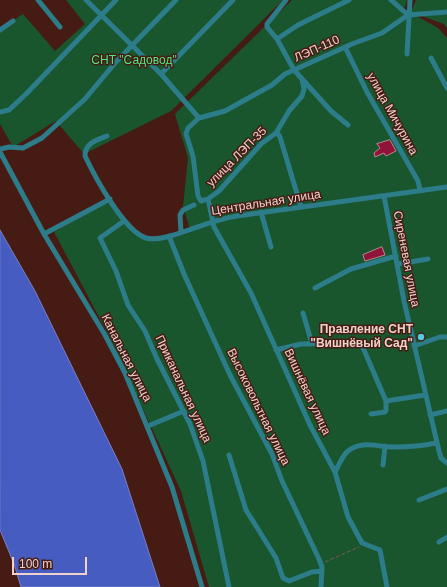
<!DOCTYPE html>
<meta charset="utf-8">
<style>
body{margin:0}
#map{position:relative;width:447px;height:587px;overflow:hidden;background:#461b14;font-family:Helvetica,sans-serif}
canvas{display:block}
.scale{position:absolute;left:12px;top:557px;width:75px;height:18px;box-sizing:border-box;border:2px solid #f0d2cd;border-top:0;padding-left:5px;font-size:12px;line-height:14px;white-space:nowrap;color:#f0d2cd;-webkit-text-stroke:3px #461b14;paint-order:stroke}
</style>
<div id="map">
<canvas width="447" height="587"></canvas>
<div class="scale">100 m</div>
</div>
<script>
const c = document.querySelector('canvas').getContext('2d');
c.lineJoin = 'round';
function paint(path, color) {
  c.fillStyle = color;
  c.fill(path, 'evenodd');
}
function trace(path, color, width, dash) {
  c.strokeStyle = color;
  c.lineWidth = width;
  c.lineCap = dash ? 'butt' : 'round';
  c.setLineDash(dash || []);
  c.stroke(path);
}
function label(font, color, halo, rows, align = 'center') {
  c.font = font + ' Helvetica,sans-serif';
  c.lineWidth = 3;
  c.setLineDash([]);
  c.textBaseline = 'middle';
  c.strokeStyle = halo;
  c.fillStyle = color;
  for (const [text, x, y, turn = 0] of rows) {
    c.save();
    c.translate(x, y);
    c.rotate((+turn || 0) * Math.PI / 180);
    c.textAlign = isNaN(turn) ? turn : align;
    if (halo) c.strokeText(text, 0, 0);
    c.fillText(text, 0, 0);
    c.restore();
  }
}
paint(new Path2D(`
 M 66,0 L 283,0 L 171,111 L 84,154 L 56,121 L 13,147 L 0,124 L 0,29 L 23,14 L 55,51 L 85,24 Z
 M 292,0 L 407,0 L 404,9 L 438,28 L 447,38 L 447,587 L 209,587 L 181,491 L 109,336 L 54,232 L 99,206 L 113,202 C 139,240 145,249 191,232 L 183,207 L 188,158 L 175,114 Z
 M 416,0 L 447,0 L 447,28 L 444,24 L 411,12 Z`), '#19562e');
const water = new Path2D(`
 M 0,230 L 35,291 L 122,469 L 160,587 L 21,587 L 14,564 L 0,530 Z`);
paint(water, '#475cc0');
trace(water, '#7a7fc4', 1);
const building = new Path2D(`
 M 390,140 L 396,151 L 386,156 L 384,153 L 375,157 L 374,153 L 380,148 L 377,144 Z
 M 382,247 L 385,255 L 365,261 L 363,255 Z`);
paint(building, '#901339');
trace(building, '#bc858c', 1);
trace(new Path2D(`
 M 325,562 L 359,547`), '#805953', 1, [4, 2]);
trace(new Path2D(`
 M 38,0 L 60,27
 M 86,0 L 161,74 L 199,118 L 188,128 L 186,134 L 193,156 L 198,196 L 201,201 L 208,199 L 219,191 L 261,144 L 276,133 L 289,111 L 302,96 L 304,89 L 302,79
 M 391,0 L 408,15
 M 0,30 L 13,21
 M 277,39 L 267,27 L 267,24 L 286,0
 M 345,47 L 367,92 L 418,181 L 420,190
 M 407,54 L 410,0
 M 431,58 L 447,88
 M 161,74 L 233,0
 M 0,112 L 9,110 L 27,93 L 116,0
 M 199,118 L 225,111 L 272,85 L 285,74 L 352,44 L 382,33 L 408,15 L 447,12
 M 348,125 L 331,111 L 294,70 L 277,39 L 298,25 L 349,0
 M 277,132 L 280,137 L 301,207
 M 107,136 C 96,140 85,143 85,156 C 95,177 124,231 146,238 C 153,240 163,238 170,236 C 193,230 211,220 237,216 L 447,187
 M 0,149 L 9,147 L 23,148 L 42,138 L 85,99 L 115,63 L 176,0
 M 0,152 L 44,234 L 105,335 L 125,373 L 172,487 L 202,587
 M 384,196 L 404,301 L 439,451 L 441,458 L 447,463
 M 208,199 L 214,227 L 251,293 L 310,425 L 335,472 L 348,517 L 362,543 L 380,550 L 387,587
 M 261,212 L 271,247
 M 124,221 L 100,238 L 116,271 L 128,305 L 145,331 L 157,359 L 190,424 L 203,461 L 229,587
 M 181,232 L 180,215 L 183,210 L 194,205
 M 44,234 L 110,199
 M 169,236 L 184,274 L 230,375 L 272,454 L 282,481 L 319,559 L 322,567 L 321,587
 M 398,264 L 428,259
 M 315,288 L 351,269 L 396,256
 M 303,313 L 312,344
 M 414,346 L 440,337 L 447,337
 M 276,350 L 301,344 L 360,343 L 364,350 L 386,401 L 386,410 L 385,412 L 371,414
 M 386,401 L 425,395
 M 430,415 L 447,411
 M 148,426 L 184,411
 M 229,455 L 246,510 L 276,558 L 283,578 L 289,581 L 312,572 L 322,571
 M 383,465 L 385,446
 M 335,472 C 339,465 342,456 348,451 C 362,440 378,447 393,447 C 408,447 423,446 436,443
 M 419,500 L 447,489
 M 439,542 L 447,537`), '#2c7c8a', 5);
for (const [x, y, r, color] of [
 [421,337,4,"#55cade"]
]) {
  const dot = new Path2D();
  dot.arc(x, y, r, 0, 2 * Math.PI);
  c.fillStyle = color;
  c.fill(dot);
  trace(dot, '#461b14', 1.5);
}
label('12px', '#f0d2cd', '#461b14', [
 ["ЛЭП-110",317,49,-24],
 ["улица Мичурина",392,114,61],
 ["улица ЛЭП-35",237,157,-45],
 ["Центральная улица",266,203,-9],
 ["Сиреневая улица",406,259,79],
 ["Канальная улица",126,358,63],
 ["Приканальная улица",183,389,65],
 ["Вишнёвая улица",307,392,65],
 ["Высоковольтная улица",258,407,64]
]);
label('12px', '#50e784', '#461b14', [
 ["СНТ \"Садовод\"",134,61]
]);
label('bold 12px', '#f0d2cd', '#461b14', [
 ["Правление СНТ",413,330],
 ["\"Вишнёвый Сад\"",413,344]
], 'right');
</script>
